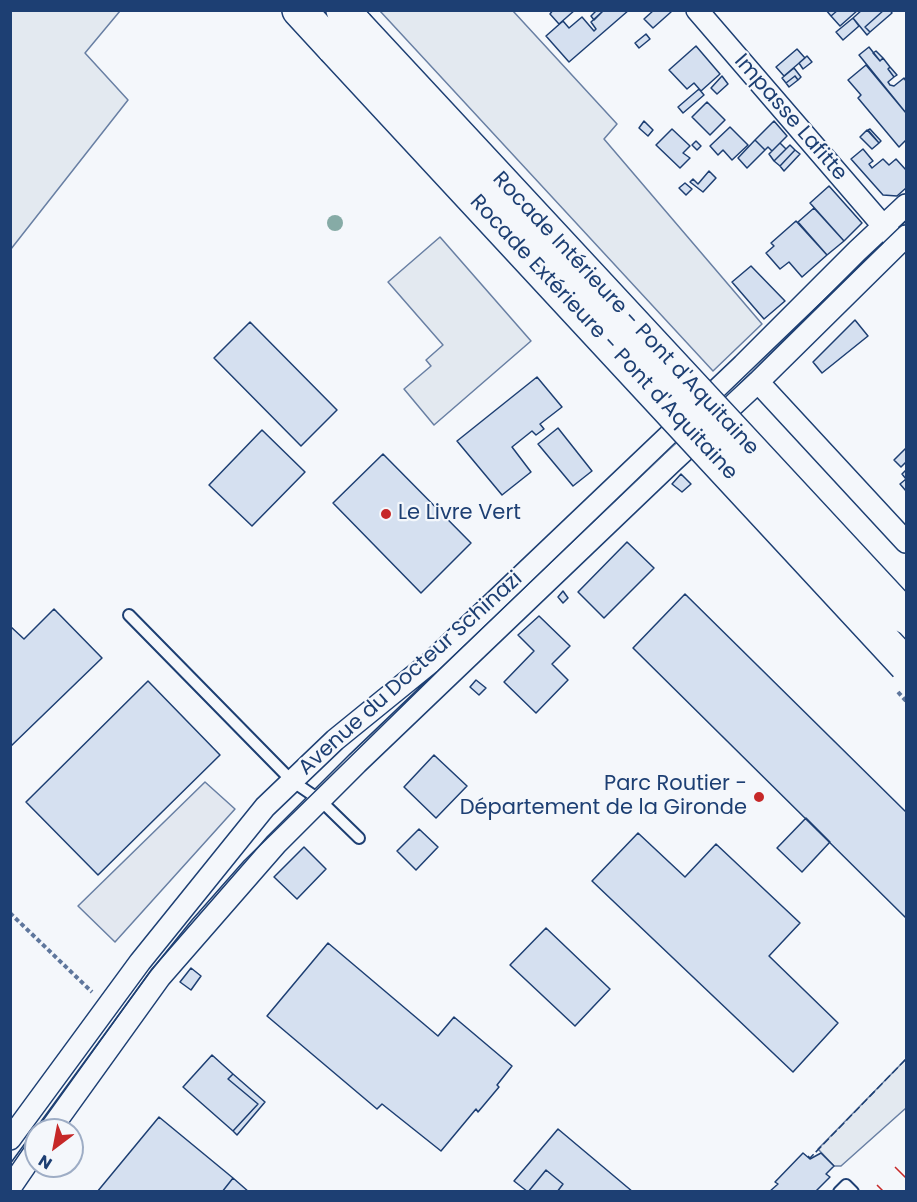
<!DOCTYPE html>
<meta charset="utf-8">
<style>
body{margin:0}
#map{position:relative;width:917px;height:1202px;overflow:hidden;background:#f4f7fb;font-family:Poppins,sans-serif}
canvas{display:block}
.frame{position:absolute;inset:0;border:12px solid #1d3f73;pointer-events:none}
.north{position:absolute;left:24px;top:1118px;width:60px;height:60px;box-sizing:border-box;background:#f4f7fb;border:2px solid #9eadc5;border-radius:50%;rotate:212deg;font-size:16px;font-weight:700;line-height:24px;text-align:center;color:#1d3f73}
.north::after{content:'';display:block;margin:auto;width:21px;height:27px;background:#c62828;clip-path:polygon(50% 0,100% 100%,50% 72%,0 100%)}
</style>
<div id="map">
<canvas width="917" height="1202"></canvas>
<div class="frame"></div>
<div class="north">N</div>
</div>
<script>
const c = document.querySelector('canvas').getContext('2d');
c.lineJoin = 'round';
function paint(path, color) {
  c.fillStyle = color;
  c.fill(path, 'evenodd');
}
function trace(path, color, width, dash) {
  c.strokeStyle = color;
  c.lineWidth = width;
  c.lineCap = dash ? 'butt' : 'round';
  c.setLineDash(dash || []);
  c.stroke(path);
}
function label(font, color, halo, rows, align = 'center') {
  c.font = font + ' Poppins,sans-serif';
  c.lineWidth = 4.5;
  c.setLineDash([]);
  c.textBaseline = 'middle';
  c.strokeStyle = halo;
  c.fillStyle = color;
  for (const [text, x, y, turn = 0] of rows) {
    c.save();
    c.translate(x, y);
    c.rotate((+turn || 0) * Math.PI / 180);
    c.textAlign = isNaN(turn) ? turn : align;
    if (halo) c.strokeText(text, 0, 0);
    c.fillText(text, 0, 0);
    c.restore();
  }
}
const green = new Path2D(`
 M 11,10 L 120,11 L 85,53 L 128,100 L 11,249 Z
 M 380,11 L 513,11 L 617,124 L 604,139 L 762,324 L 713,371 Z
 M 440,237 L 531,341 L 434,425 L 404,389 L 431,366 L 426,360 L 443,345 L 388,282 Z
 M 906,1059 L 906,1108 L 841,1166 L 834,1166 L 818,1149 Z`);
paint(green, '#e3e9f0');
trace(green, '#687fa3', 1.5);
const parking = new Path2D(`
 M 205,782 L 235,809 L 115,942 L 78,906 Z`);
paint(parking, '#e3e8f0');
trace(parking, '#687fa3', 1.5);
const building = new Path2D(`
 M 553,10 L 575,10 L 559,24 L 550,14 Z
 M 597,10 L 604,10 L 594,20 L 591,16 Z
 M 604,10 L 629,10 L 569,62 L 546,36 L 563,21 L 569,28 L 582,17 L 594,31 L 596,29 L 591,22 Z
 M 654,10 L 670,10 L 671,12 L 653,28 L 644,19 Z
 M 826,10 L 838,10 L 831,16 Z
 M 838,10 L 858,10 L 840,26 L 831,16 Z
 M 884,10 L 865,27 L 870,32 L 867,35 L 853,18 L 862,10 Z
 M 884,10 L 890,10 L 892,13 L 870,32 L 865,27 Z
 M 853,18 L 859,26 L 843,40 L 836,32 Z
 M 646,34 L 650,39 L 639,48 L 635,43 Z
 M 696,46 L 720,74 L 701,91 L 694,83 L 687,89 L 669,70 Z
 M 869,47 L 880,61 L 883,58 L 890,67 L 888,69 L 894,77 L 888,82 L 890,85 L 894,86 L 904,78 L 906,81 L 906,113 L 859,55 Z
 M 797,49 L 805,58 L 784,76 L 776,67 Z
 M 876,51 L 883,58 L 880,61 L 873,53 Z
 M 807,56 L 812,62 L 803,69 L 799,63 Z
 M 866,65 L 906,113 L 906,140 L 899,147 L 858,98 L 861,95 L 848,80 Z
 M 890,67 L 897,75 L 894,77 L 888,69 Z
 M 794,68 L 801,77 L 798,80 L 795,76 L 786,83 L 782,78 Z
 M 722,76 L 728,84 L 717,94 L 711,88 Z
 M 795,76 L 798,80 L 789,87 L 786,83 Z
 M 699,89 L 704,95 L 683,113 L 678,107 Z
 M 707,102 L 725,120 L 710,135 L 692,117 Z
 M 644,121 L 653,130 L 648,136 L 639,128 Z
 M 774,121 L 787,136 L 772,151 L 768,147 L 765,150 L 755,140 Z
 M 730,127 L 748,145 L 732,160 L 723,150 L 718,155 L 710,146 Z
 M 672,129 L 690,146 L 683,153 L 690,158 L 680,168 L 656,145 Z
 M 870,129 L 881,141 L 879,143 L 868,130 Z
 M 867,130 L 879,143 L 872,149 L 860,137 Z
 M 755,140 L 765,150 L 747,168 L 738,158 Z
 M 696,141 L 701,146 L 697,150 L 692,145 Z
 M 780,143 L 786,149 L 774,161 L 769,154 Z
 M 790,145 L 795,150 L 780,166 L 774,161 Z
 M 863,149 L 873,161 L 869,164 L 872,168 L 883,159 L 889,165 L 896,159 L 906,170 L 906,188 L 897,196 L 883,195 L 851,159 Z
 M 795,150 L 800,154 L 784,171 L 780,166 Z
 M 709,171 L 716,178 L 703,192 L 690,182 L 693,179 L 698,184 Z
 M 685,183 L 692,189 L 686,195 L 679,188 Z
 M 829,186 L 862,223 L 844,241 L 810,203 Z
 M 814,208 L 844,241 L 827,255 L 798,222 Z
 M 796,221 L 827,255 L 802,277 L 789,262 L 780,269 L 766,253 L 774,246 L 771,243 Z
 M 751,266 L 785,301 L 764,319 L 732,282 Z
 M 855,320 L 868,336 L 822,373 L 813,362 Z
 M 250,322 L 337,410 L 301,446 L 214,358 Z
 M 537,377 L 562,407 L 540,424 L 544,429 L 536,435 L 532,431 L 512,447 L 531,472 L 502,495 L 457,441 Z
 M 558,428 L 592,471 L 573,486 L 538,444 Z
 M 262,430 L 305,472 L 252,526 L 209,485 Z
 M 906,448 L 906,462 L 901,467 L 894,460 Z
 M 383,454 L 471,543 L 421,593 L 333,503 Z
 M 906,470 L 906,491 L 900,484 L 906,479 L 902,474 Z
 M 681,474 L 691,484 L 682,492 L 672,484 Z
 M 627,542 L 654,568 L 604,618 L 578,592 Z
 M 563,591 L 568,598 L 563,603 L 558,597 Z
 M 685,594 L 906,812 L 906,918 L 633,648 Z
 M 54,609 L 102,658 L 10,747 L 10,626 L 24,639 Z
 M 539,616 L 570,646 L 552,664 L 568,680 L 536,713 L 504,682 L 534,651 L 518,635 Z
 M 476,680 L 486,688 L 479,695 L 470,687 Z
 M 148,681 L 220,755 L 98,875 L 26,802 Z
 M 434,755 L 467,786 L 436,818 L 404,787 Z
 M 806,818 L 830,842 L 802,872 L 777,848 Z
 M 419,829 L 438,847 L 416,870 L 397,851 Z
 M 638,833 L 685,877 L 716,844 L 800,923 L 769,956 L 838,1023 L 793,1072 L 592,881 Z
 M 304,847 L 326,869 L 297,899 L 274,877 Z
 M 546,928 L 610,989 L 575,1026 L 510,965 Z
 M 328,943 L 438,1036 L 454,1017 L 512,1066 L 497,1085 L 499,1087 L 478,1112 L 476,1109 L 441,1151 L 382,1104 L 377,1109 L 267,1016 Z
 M 191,968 L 201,976 L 191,990 L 180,982 Z
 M 212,1055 L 233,1074 L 228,1079 L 258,1104 L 233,1131 L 183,1087 Z
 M 233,1074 L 265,1102 L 237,1135 L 233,1131 L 258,1104 L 228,1079 Z
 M 159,1117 L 233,1178 L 222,1192 L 97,1192 Z
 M 558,1129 L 633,1192 L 557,1192 L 563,1184 L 546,1170 L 528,1192 L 514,1181 Z
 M 803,1153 L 810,1159 L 821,1153 L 834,1166 L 826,1174 L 830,1177 L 815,1192 L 769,1192 L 778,1184 L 775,1182 Z
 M 546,1170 L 563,1184 L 557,1192 L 528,1192 Z
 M 233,1178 L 249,1192 L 222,1192 Z`);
paint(building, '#d5e0f0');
trace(building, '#1d3f73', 1.5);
const lane = new Path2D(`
 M 129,615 L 292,781 L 320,800 L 359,838
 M 839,1192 L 846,1185 L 853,1192`);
const street = new Path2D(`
 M 697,10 L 891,235
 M 758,382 L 906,542
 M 50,1130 L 160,977 L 276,844 L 357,763 L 672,462 L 758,382 L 906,236
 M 10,1139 L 140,962 L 265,807 L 335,740 L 431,662 L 743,365 L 857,251 L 906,205
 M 10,1188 L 36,1150`);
const highway = new Path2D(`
 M 299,10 L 334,48
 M 343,10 L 357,26`);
trace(lane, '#1d3f73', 14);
trace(street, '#1d3f73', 24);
trace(highway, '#1d3f73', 36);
trace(new Path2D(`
 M 10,913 L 92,992`), '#5e769c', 4, [4.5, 3]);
trace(lane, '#f4f7fb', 10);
trace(street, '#f4f7fb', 21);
trace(highway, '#f4f7fb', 33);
trace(new Path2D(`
 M 10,1164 L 150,972 L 192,920 L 244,861 L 439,670 L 906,221`), '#1d3f73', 1.5);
const highwayBridge = new Path2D(`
 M 357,26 L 906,617
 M 334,48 L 906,665`);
trace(highwayBridge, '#1d3f73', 36, []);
trace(new Path2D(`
 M 898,692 L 906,701`), '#5e769c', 4, [4.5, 3]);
trace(highwayBridge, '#f4f7fb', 33);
trace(new Path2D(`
 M 808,1156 L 810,1158 L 906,1059`), '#1d3f73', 1.5, [8, 3]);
trace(new Path2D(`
 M 895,1167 L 906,1178
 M 877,1185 L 884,1192`), '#c62828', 1.5, [21, 4.5, 3, 4.5]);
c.fillStyle = '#86aba6';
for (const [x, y] of [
 [335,223]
]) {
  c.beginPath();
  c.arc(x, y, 8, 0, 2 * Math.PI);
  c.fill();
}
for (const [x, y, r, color] of [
 [386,514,6,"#c62828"],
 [759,797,6,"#c62828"]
]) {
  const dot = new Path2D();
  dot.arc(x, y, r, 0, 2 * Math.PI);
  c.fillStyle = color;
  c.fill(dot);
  trace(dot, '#f4f7fb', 2);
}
label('21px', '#1d3f73', '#f4f7fb', [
 ["Impasse Lafitte",790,118,49],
 ["Rocade Intérieure - Pont d'Aquitaine",625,314,47],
 ["Rocade Extérieure - Pont d'Aquitaine",603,338,47],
 ["Avenue du Docteur Schinazi",411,674,-42]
]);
label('21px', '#1d3f73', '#f4f7fb', [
 ["Le Livre Vert",398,514],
 ["Parc Routier -",747,785,"right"],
 ["Département de la Gironde",747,809,"right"]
], 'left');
</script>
